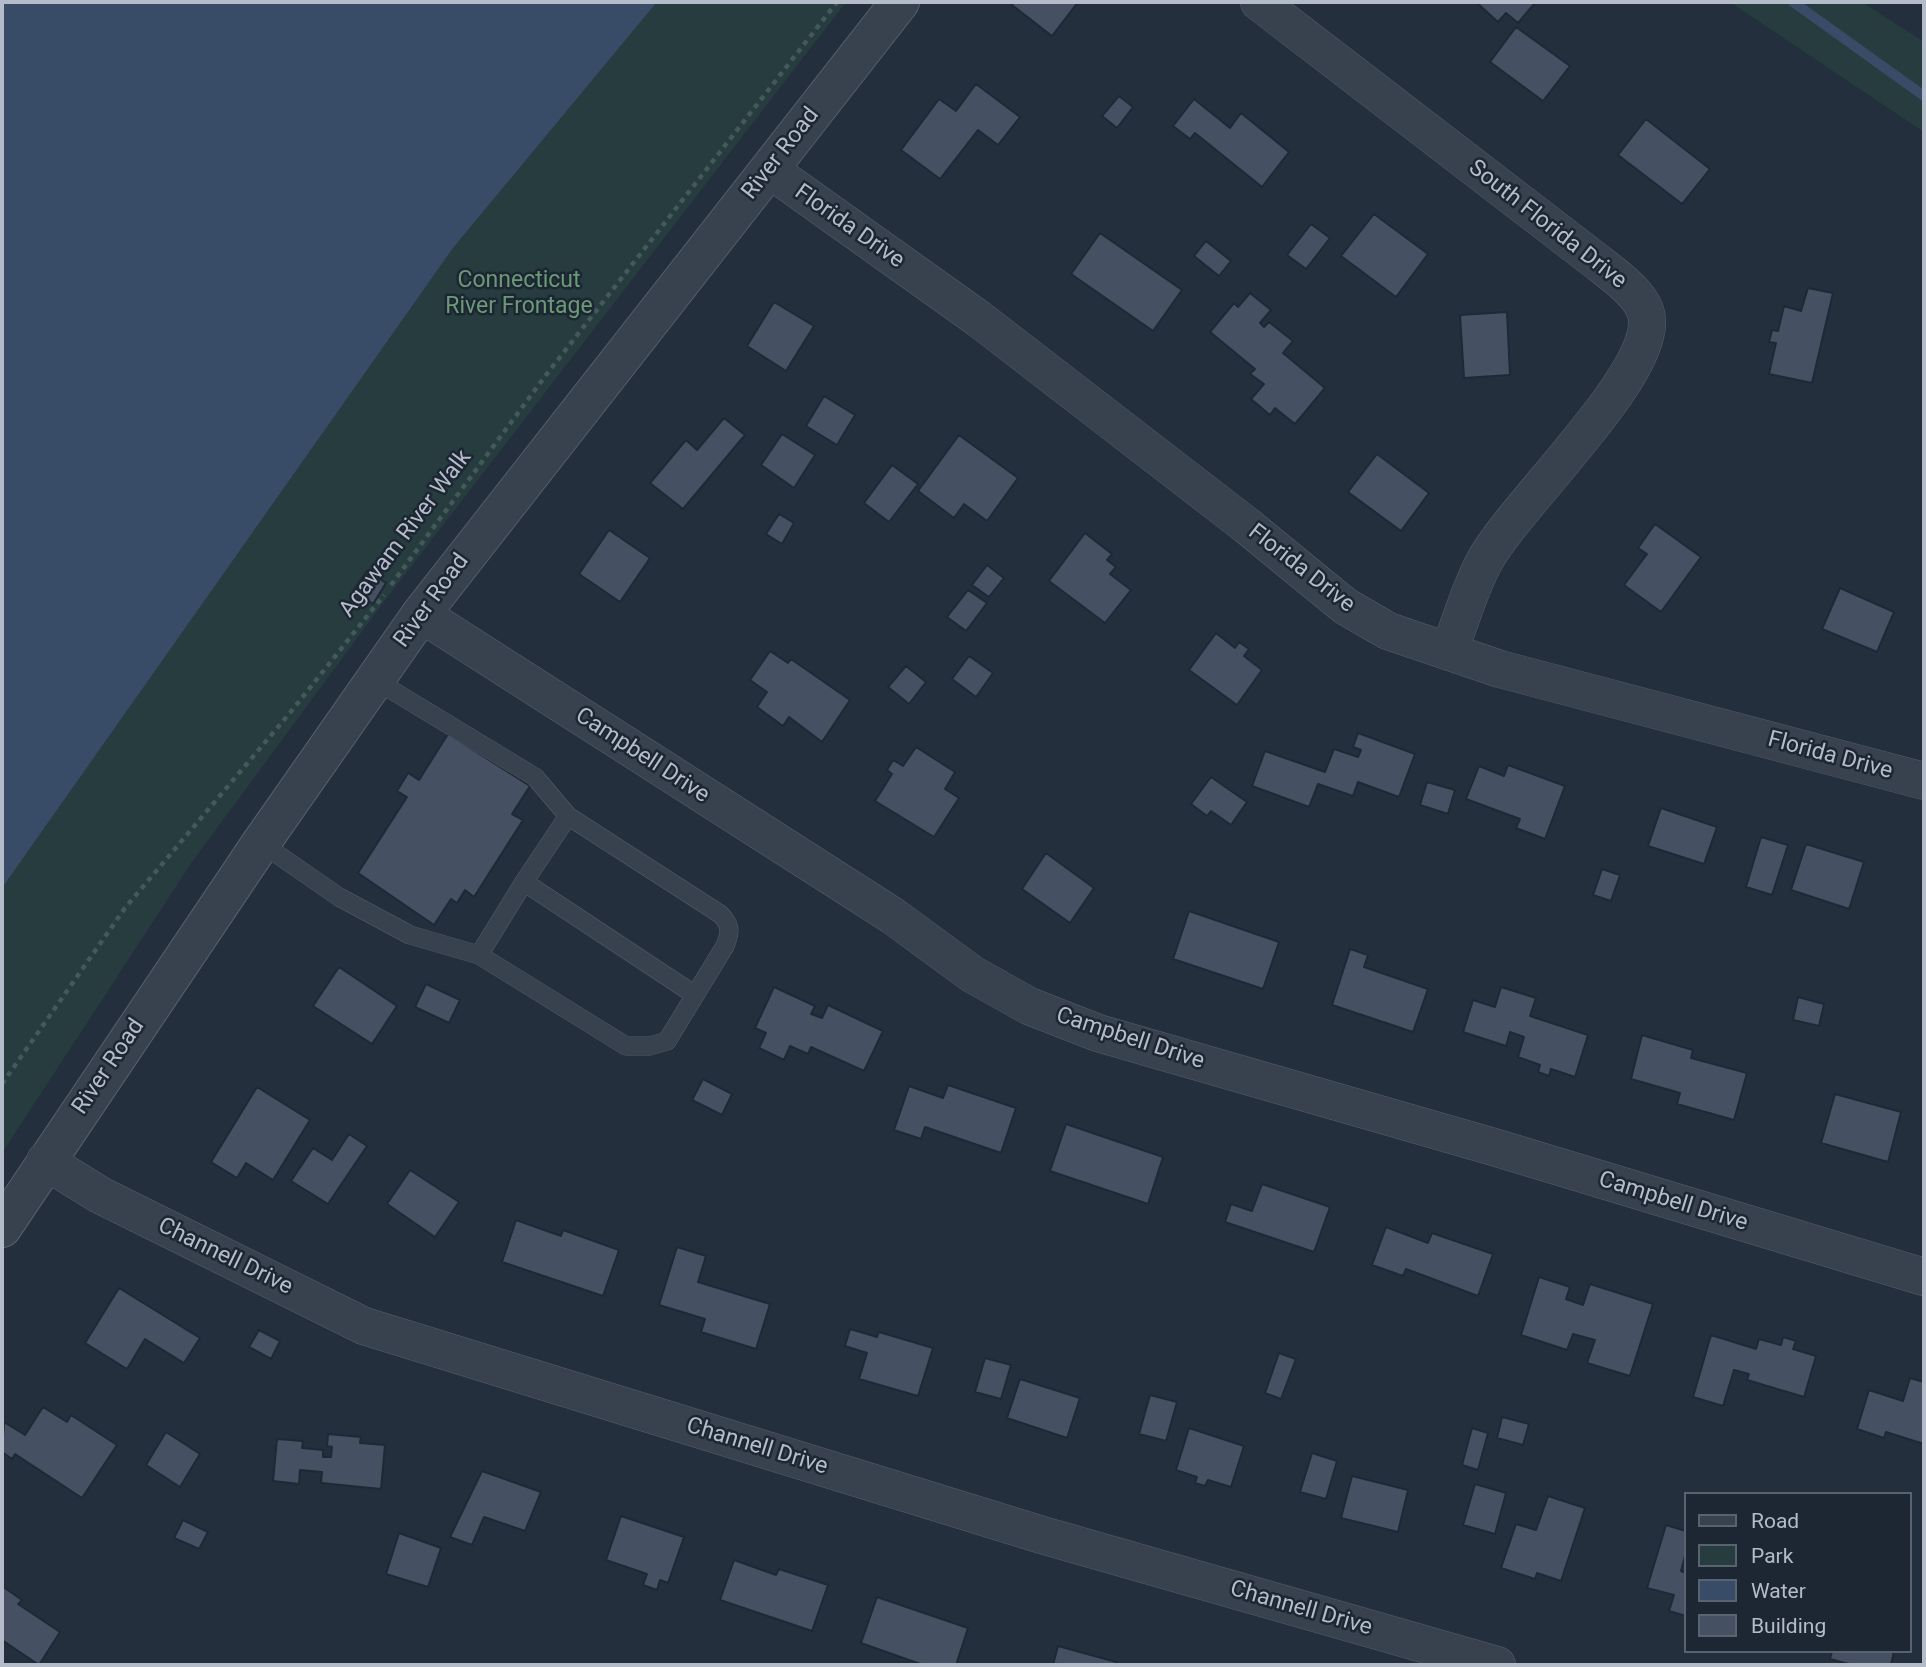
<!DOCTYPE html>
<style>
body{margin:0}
#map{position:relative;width:1926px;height:1667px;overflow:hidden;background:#242f3e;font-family:Roboto,sans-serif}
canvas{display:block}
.frame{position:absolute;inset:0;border:4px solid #b4bcc9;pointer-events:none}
.legend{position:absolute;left:1684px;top:1492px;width:228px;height:161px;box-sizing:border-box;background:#1d2633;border:2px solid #59626f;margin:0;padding:9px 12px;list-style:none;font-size:21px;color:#b4bcc9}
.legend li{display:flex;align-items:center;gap:14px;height:35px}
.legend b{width:35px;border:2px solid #59626f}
</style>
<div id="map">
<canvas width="1926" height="1667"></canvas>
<div class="frame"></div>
<ul class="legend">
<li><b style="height:9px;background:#38414e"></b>Road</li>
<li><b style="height:19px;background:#263c3f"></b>Park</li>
<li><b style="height:19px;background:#394c67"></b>Water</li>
<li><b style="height:19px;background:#455162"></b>Building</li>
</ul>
</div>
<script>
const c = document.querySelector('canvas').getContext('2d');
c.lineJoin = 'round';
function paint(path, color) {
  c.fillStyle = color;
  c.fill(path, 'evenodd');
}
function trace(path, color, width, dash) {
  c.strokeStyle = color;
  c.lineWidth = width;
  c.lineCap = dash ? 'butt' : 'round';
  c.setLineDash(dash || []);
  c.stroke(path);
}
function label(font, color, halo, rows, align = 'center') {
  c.font = font + ' Roboto,sans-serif';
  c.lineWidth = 5;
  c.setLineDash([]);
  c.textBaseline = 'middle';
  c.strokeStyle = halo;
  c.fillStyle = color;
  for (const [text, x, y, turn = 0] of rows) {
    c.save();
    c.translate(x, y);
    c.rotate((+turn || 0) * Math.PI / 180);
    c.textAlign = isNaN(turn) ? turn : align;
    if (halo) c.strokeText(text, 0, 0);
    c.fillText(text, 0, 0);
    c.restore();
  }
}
paint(new Path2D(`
 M 657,2 L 846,2 L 383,603 L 192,862 L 2,1153 L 2,888 L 453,248 Z
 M 1730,2 L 1862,2 L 1924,42 L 1924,132 Z`), '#263c3f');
paint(new Path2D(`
 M 2,2 L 657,2 L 453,248 L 2,888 Z`), '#394c67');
trace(new Path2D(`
 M 1793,2 L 1924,96`), '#394c67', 10);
const building = new Path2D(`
 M 1014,2 L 1078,2 L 1052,36 L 1012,5 Z
 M 1476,2 L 1533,2 L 1535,3 L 1518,23 L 1506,13 L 1498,22 Z
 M 1516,27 L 1570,66 L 1543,101 L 1490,62 Z
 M 976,84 L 1020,117 L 998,145 L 978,130 L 940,179 L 901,150 L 939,99 L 956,111 Z
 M 1119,96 L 1133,107 L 1117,128 L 1102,116 Z
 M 1194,99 L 1230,128 L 1241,113 L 1289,152 L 1262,187 L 1195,133 L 1190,139 L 1173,126 Z
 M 1646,119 L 1710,169 L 1682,204 L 1618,155 Z
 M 1374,214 L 1428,254 L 1396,297 L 1341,256 Z
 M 1311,224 L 1330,238 L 1306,269 L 1287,255 Z
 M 1100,233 L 1182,290 L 1153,331 L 1071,274 Z
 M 1206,241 L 1231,261 L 1219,276 L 1194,256 Z
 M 1808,288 L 1833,293 L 1812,383 L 1769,374 L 1776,343 L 1769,342 L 1772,330 L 1778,331 L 1784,306 L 1801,311 Z
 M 1250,293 L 1271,310 L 1260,323 L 1264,327 L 1269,322 L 1293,341 L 1283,353 L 1325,388 L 1295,424 L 1275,408 L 1270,415 L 1251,399 L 1264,384 L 1250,374 L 1255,369 L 1210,332 L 1234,303 L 1238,307 Z
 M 774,302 L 814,326 L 786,371 L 747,346 Z
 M 1507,312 L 1510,375 L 1464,378 L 1460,315 Z
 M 824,396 L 855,415 L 837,445 L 806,426 Z
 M 724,418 L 745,435 L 683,509 L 650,483 L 686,440 L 697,450 Z
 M 782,434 L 815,455 L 794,488 L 761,465 Z
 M 959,435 L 1018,478 L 987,521 L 964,504 L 954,518 L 918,491 Z
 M 1377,454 L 1429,493 L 1401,531 L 1348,492 Z
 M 892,465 L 918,484 L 889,522 L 864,503 Z
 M 779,514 L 794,523 L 782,544 L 766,534 Z
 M 1655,524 L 1701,557 L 1661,612 L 1624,585 L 1647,554 L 1638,548 Z
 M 609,530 L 650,558 L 620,602 L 579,574 Z
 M 1085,533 L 1112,554 L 1107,560 L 1116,567 L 1110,574 L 1131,590 L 1105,623 L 1049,581 Z
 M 987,565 L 1004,578 L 989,597 L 972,585 Z
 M 367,571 L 386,583 L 373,604 L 354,590 Z
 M 1840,588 L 1894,612 L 1877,652 L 1822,629 Z
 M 968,590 L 987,603 L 966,631 L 947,617 Z
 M 1216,633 L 1235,648 L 1239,642 L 1249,649 L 1244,656 L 1262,670 L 1237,705 L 1189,670 Z
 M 770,651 L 788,663 L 791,659 L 850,700 L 822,742 L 789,717 L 783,726 L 757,707 L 767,692 L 750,680 Z
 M 969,656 L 993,673 L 976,697 L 952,679 Z
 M 906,666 L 926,682 L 909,704 L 888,687 Z
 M 1358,733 L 1415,754 L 1399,797 L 1358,782 L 1353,796 L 1318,784 L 1309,807 L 1252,786 L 1265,751 L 1325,772 L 1334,749 L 1358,757 L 1361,750 L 1353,747 Z
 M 448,734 L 530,786 L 512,814 L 523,820 L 474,897 L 465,890 L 457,903 L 451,899 L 434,925 L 358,873 L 407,797 L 397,791 L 408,773 L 419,780 Z
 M 916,747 L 955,772 L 945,789 L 959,798 L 934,837 L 875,801 L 892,774 L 887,770 L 893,760 L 903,766 Z
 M 1508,765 L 1565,786 L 1545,839 L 1516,828 L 1520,819 L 1466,799 L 1479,766 L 1504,776 Z
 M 1211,777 L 1247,802 L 1231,825 L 1211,811 L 1207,816 L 1191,804 Z
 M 1427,782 L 1455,790 L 1448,814 L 1420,805 Z
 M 1661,808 L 1717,827 L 1704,864 L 1648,846 Z
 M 1761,837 L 1788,845 L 1772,895 L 1746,887 Z
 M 1806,844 L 1864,862 L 1849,909 L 1791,890 Z
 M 1046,853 L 1094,888 L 1070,923 L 1022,889 Z
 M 1602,869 L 1620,875 L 1611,901 L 1593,895 Z
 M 1189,911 L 1279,942 L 1263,989 L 1173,959 Z
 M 1350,949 L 1368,955 L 1364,967 L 1428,989 L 1413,1032 L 1332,1005 Z
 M 339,967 L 397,1006 L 372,1044 L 313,1006 Z
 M 426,984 L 460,1000 L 449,1023 L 415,1007 Z
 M 774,987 L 815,1006 L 811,1014 L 822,1018 L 828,1005 L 883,1031 L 864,1071 L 811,1047 L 808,1054 L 790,1046 L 784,1060 L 759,1048 L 766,1033 L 755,1028 Z
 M 1501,987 L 1536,998 L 1530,1016 L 1588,1035 L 1575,1077 L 1551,1069 L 1549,1076 L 1538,1072 L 1540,1065 L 1518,1057 L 1524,1037 L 1510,1032 L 1506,1046 L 1463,1032 L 1473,1000 L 1495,1007 Z
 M 1798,997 L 1824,1004 L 1819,1026 L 1793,1020 Z
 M 1642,1035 L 1693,1050 L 1691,1058 L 1747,1073 L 1734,1120 L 1677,1104 L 1680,1093 L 1631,1079 Z
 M 703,1079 L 732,1094 L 722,1115 L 692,1100 Z
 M 948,1085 L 1016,1108 L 1001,1153 L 925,1127 L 921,1139 L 894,1130 L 909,1086 L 943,1098 Z
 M 257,1087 L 310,1120 L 273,1180 L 246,1163 L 237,1178 L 211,1162 Z
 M 1835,1094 L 1901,1112 L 1888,1162 L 1821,1143 Z
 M 1066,1124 L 1163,1157 L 1148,1204 L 1050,1171 Z
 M 349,1134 L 367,1146 L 328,1204 L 291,1181 L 313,1148 L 332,1160 Z
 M 410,1170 L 459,1202 L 435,1237 L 387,1204 Z
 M 1262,1184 L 1330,1207 L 1314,1252 L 1225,1222 L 1231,1204 L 1252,1211 Z
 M 516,1220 L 561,1236 L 563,1230 L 619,1250 L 603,1296 L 502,1262 Z
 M 1386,1227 L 1428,1243 L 1432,1233 L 1493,1254 L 1478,1296 L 1406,1269 L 1403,1276 L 1372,1265 Z
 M 677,1247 L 706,1256 L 698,1282 L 770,1304 L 756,1349 L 701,1332 L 705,1319 L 659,1305 Z
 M 1539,1277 L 1570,1287 L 1566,1299 L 1583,1305 L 1590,1284 L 1653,1304 L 1630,1376 L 1587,1363 L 1595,1340 L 1573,1334 L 1567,1350 L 1521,1335 Z
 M 119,1288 L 200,1338 L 184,1363 L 145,1339 L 127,1369 L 85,1343 Z
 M 850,1329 L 877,1337 L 879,1332 L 933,1348 L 918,1396 L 859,1379 L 867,1353 L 845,1346 Z
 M 259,1330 L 280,1341 L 271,1359 L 249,1347 Z
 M 1711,1335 L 1756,1349 L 1759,1339 L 1781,1345 L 1783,1337 L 1796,1341 L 1793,1349 L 1816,1356 L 1804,1397 L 1747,1380 L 1749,1374 L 1734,1370 L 1723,1406 L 1693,1397 Z
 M 1279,1353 L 1296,1359 L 1281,1399 L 1265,1393 Z
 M 985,1358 L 1011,1365 L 1001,1399 L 975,1392 Z
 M 1910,1378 L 1924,1382 L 1924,1444 L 1886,1432 L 1884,1438 L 1857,1429 L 1869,1390 L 1903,1401 Z
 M 1020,1379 L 1080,1398 L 1067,1438 L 1007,1418 Z
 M 1150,1395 L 1177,1402 L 1166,1441 L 1139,1434 Z
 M 43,1407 L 67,1422 L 71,1415 L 117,1445 L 82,1498 L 15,1454 L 12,1459 L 2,1452 L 4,1422 L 25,1435 Z
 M 1502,1417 L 1529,1424 L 1523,1445 L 1497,1438 Z
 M 1189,1428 L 1244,1446 L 1231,1487 L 1208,1480 L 1205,1486 L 1195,1483 L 1197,1477 L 1176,1470 Z
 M 1472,1428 L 1488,1433 L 1478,1470 L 1462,1465 Z
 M 166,1432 L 200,1454 L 180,1487 L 146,1465 Z
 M 328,1434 L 361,1437 L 360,1443 L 385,1445 L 381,1489 L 321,1483 L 322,1472 L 300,1470 L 299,1484 L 273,1481 L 277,1439 L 303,1441 L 302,1448 L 323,1450 L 323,1457 L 331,1457 L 332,1447 L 327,1446 Z
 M 1312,1453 L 1337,1461 L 1326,1499 L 1300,1492 Z
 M 482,1471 L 541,1492 L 525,1531 L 484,1517 L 472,1545 L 450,1537 Z
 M 1352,1476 L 1408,1490 L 1398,1532 L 1341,1518 Z
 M 1475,1484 L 1506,1493 L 1495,1534 L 1463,1525 Z
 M 1548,1496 L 1585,1508 L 1561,1581 L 1537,1573 L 1535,1579 L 1501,1568 L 1516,1524 L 1536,1530 Z
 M 621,1516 L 684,1537 L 668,1583 L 660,1580 L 657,1590 L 643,1585 L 647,1574 L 606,1560 Z
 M 183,1520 L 208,1532 L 199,1549 L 174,1538 Z
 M 1666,1525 L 1686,1531 L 1686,1552 L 1681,1571 L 1686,1573 L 1686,1616 L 1669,1611 L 1674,1595 L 1647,1588 Z
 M 399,1533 L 441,1548 L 428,1587 L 386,1574 Z
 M 734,1560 L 776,1575 L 779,1569 L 828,1585 L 812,1631 L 720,1600 Z
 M 2,1586 L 22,1600 L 18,1604 L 60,1632 L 39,1665 L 2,1640 Z
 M 877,1597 L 968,1628 L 956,1665 L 923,1665 L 861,1643 Z
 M 1058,1646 L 1116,1662 L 1115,1665 L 1053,1665 Z
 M 1832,1651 L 1894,1651 L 1891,1665 L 1852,1665 L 1830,1659 Z`);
paint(building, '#455162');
trace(building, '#1f2835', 2);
const service = new Path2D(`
 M 261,843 L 339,897 L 410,935 L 479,955 L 626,1046 L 650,1046 L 667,1041 L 725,946 C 731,931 731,925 720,914 L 568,816 L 535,777 L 375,680
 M 524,882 L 568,816
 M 479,955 L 524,882 L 695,995`);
const minor = new Path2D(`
 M 1259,2 L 1600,264 C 1616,277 1646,297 1647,320 C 1651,379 1515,505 1484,562 C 1469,590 1460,623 1449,652
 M 770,170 L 979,319 L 1246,525 L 1345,606 L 1388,631 L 1500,669 L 1924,781
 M 421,614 L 893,916 L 972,974 L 1029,1006 L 1098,1033 L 1497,1148 L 1924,1277
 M 45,1161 L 100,1195 L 364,1326 L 1042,1535 L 1497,1665`);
const tertiary = new Path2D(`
 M 2,1228 L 261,843 L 421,614 L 900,2`);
trace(service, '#565f6c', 19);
trace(minor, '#565f6c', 38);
trace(tertiary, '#565f6c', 40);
trace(new Path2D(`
 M 391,585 L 546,375 L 837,2
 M 2,1084 L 125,908 L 289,714 L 384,595`), '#44595c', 4.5, [5, 5]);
trace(service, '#38414e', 18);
trace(minor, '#38414e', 37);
trace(tertiary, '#38414e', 38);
label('23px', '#b4bcc9', '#1d2633', [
 ["River Road",781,154,-52],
 ["South Florida Drive",1547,225,38],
 ["Florida Drive",849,227,35],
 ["Agawam River Walk",406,534,-53],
 ["Florida Drive",1301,569,38],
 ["River Road",432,601,-54],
 ["Campbell Drive",642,756,33],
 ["Florida Drive",1830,756,15],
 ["Campbell Drive",1130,1039,18],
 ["River Road",109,1067,-56],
 ["Campbell Drive",1673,1202,17],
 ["Channell Drive",225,1257,26],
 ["Channell Drive",757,1447,17],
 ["Channell Drive",1301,1609,16]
]);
label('23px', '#6b9a76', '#1d2633', [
 ["Connecticut",519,281],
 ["River Frontage",519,307]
]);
</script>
